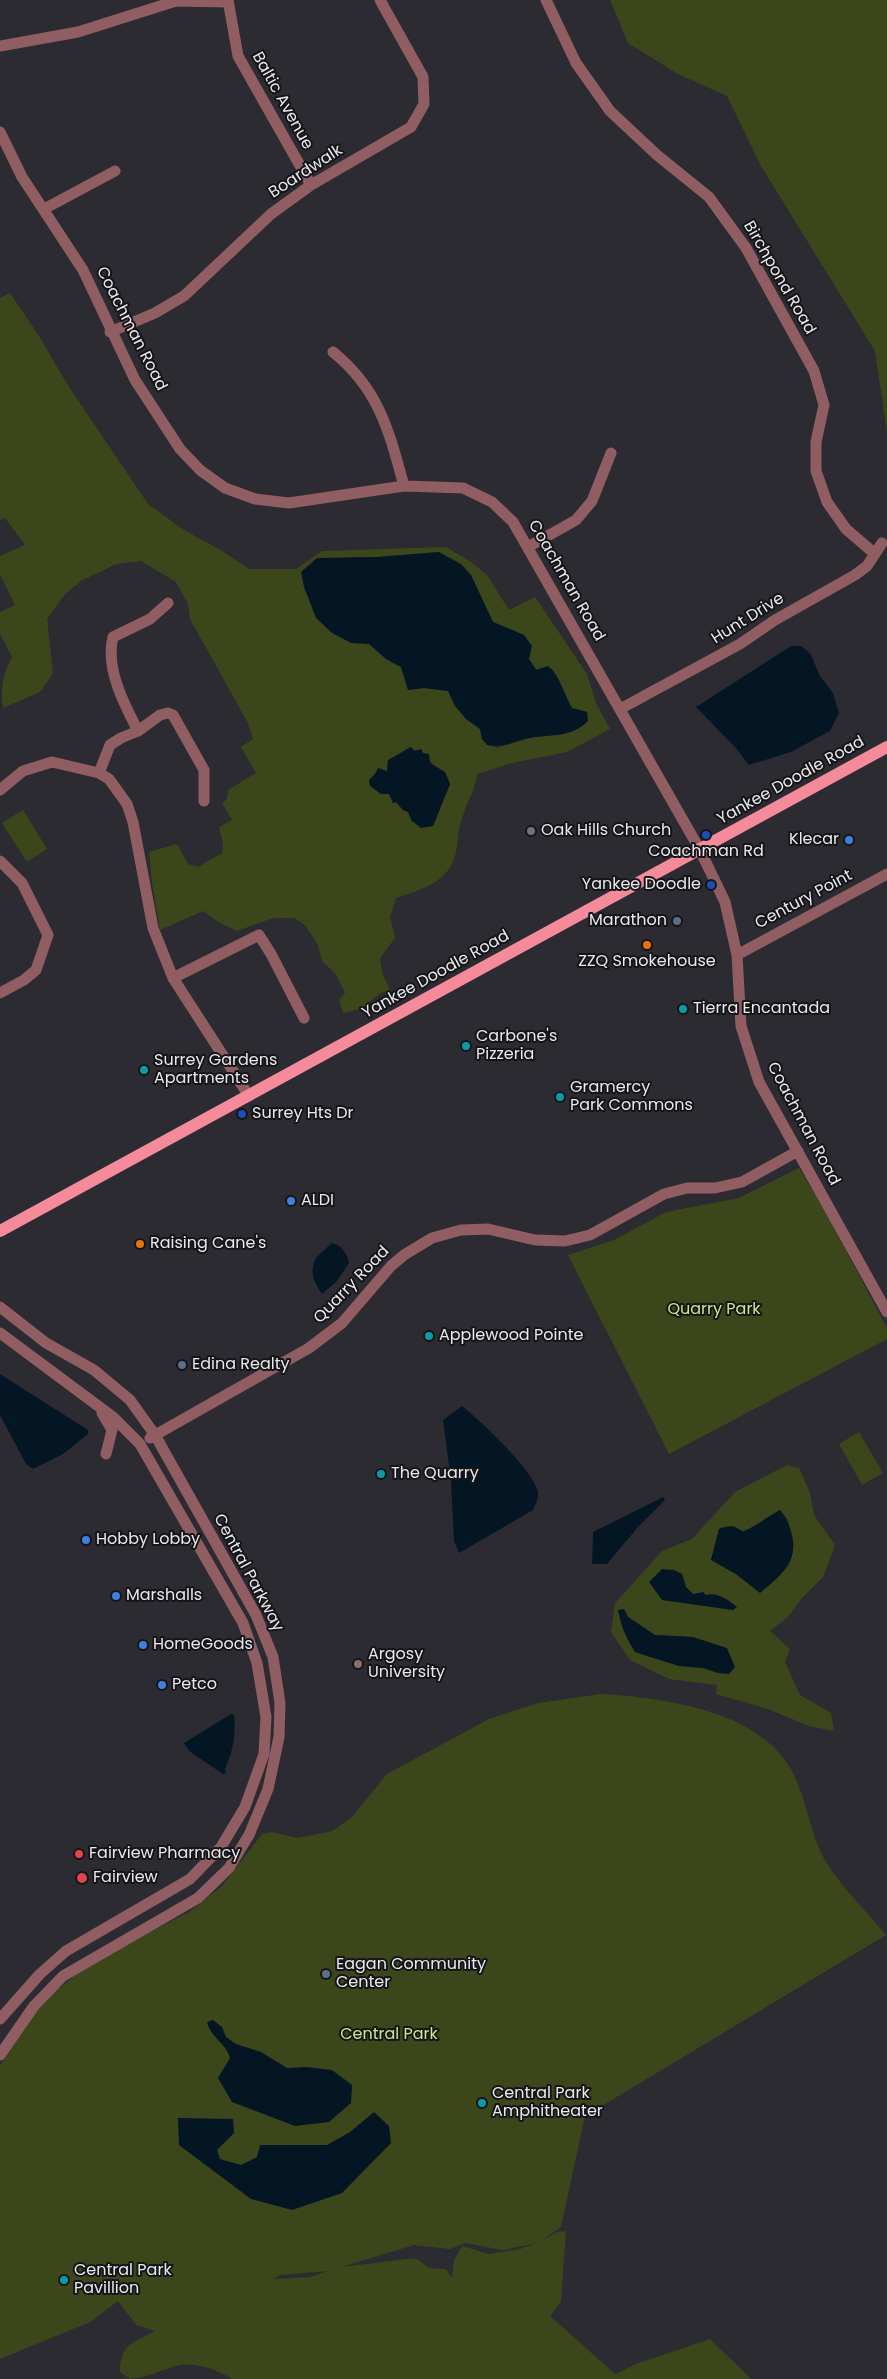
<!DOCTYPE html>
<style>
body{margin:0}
canvas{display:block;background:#2c2b31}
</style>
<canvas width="887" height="2379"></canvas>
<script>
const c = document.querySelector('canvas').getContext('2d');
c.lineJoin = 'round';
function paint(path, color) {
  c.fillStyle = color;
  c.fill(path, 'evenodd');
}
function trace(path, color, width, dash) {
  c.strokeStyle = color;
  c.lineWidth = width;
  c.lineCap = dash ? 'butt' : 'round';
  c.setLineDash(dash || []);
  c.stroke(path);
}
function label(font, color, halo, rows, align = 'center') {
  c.font = font + ' Poppins,sans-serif';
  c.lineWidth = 4;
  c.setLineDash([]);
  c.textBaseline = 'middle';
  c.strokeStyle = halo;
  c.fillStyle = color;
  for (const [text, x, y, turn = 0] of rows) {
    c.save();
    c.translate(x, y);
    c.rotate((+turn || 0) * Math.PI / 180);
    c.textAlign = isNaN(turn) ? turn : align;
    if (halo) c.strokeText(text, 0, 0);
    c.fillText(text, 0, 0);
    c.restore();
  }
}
paint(new Path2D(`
 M 610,0 L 887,0 L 887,431 L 875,351 L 761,166 L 727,96 L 678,74 L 628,43 Z
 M 10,293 L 39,336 L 69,387 L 148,504 L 184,530 L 222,551 L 249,569 L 296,569 L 322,551 L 446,547 L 471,562 L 487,575 L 509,610 L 535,597 L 587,674 L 596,703 L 610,729 L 567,752 L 512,763 L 477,774 C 475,790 467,802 462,818 C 458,828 458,841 456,852 C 450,882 421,890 396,898 L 390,917 L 395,938 L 380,958 L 382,972 L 390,990 L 381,993 L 360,1009 L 343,1013 L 339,1000 L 345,993 L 336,974 L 322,961 L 318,945 L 305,925 L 294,918 L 273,918 L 237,931 L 220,923 L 203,911 L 160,930 L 152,883 L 149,852 L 177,844 L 188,864 L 198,867 L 222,853 L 223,844 L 219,827 L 232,820 L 222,803 L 227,799 L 228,790 L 256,773 L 241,747 L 253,739 L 248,723 L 190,619 L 188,604 L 176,582 L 141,561 L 116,564 L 81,581 L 65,594 L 47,619 L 53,673 L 40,692 L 3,708 C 0,690 3,673 12,657 L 0,634 L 0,612 L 15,605 L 0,574 L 0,556 L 25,545 L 5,518 L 0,520 L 0,298 ZM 439,552 L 471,575 L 493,622 L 524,635 L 529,659 L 537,670 L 548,666 C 559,674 564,694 572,708 L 587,712 L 565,734 L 530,738 L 497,748 L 482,739 L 480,729 C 465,718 456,708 448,691 L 424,688 L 408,690 L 401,667 L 386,659 L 369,644 L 350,557 L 378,557 ZM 411,747 C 415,752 417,750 422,753 C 431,758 430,766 445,772 L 450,784 L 433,826 L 412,821 L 408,812 L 403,810 L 396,802 L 393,803 L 389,794 L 369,780 L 375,774 L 387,771 L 387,763 Z
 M 23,810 L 47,849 L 27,862 L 2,823 Z
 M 799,1168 L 826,1213 L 887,1328 L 887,1339 L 669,1454 L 568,1255 L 614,1240 L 666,1212 L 739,1198 Z
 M 859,1432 L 883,1473 L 862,1485 L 839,1444 Z
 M 787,1465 L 799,1468 L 810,1493 L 814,1515 L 835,1545 L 823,1577 L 802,1598 L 788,1617 L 770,1631 L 790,1649 L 785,1662 L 800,1695 L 831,1713 L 834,1731 L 809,1726 L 768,1709 L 716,1694 L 717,1685 L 669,1679 L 630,1660 L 611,1632 L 615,1603 L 662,1551 L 692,1539 L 735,1492 ZM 767,1517 L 787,1518 C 799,1561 793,1565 760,1593 L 736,1574 L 711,1560 L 719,1529 C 741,1532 750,1533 767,1517 ZM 682,1574 L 686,1587 L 693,1594 L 706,1595 L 737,1607 L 733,1610 L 662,1600 ZM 624,1609 L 628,1617 L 655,1635 L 693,1637 L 718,1673 L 703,1668 L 679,1666 L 635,1652 Z
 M 601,1694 C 664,1698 761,1710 793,1773 C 808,1802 810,1837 828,1865 C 844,1890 867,1912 886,1935 L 585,2116 L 561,2227 L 540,2242 L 557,2232 L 566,2231 L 561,2302 L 550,2316 L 615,2374 L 636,2364 L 710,2339 L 751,2379 L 232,2379 C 217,2369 194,2361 176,2366 C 161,2370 146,2378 130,2379 L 120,2372 C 120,2343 134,2343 155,2331 L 136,2325 L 118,2301 L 90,2322 L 0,2359 L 0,2066 L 23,2027 L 49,1997 L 80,1971 L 128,1943 L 189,1912 L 222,1886 L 262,1834 L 271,1832 L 298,1838 L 332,1831 L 351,1818 L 387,1774 L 489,1719 L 538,1703 ZM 465,2243 L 503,2250 L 537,2243 L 520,2249 L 489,2254 L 462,2246 L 454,2260 L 452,2278 L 446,2269 L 429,2268 L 416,2258 L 341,2267 L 414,2245 L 450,2249 ZM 328,2271 L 311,2277 L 274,2279 L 280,2275 Z`), '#3b461a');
paint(new Path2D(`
 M 439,552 L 461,564 L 471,575 L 493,622 L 524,635 L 532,646 L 529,659 L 536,670 L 548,666 C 559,674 564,694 572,708 L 587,712 L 588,721 C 571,738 551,734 529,738 C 514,741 502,749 487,745 L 482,739 L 480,729 L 466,719 L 455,706 L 448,691 L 424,688 L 408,690 L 401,667 L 386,659 L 369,644 L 351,643 L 332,633 L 316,618 L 304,587 L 301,572 L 317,558 L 378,557 Z
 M 791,646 L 801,646 L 810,653 L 820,676 L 833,693 L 839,713 L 830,731 L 791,752 L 749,765 L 735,747 L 696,707 Z
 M 411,747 L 414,751 L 421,749 L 423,753 L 429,754 L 430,763 L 445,772 L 450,784 L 433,826 L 421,828 L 412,821 L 408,812 L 403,810 L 396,802 L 393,803 L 389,794 L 381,794 L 370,786 L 369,780 L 375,774 L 378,768 L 387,771 L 388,760 Z
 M 331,1243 C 341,1244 347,1253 349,1263 L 337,1281 L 322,1294 C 315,1284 309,1272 315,1260 C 318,1254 327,1249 331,1243 Z
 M 0,1374 L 88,1430 L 88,1434 L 63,1454 L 33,1469 L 26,1464 L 0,1415 Z
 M 462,1406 C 481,1421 534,1471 538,1492 C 539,1498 535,1505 533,1510 L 459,1553 L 454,1541 L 451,1480 L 443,1420 Z
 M 663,1497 L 665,1500 L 638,1527 L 607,1564 L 592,1564 L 593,1532 Z
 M 780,1510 C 787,1518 789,1524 792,1535 C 799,1562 779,1577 760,1593 L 736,1574 L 711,1560 L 719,1529 C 728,1525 735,1525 743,1532 C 756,1526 767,1517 780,1510 Z
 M 662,1569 L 674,1570 L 682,1574 L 686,1587 L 693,1594 L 703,1592 L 706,1595 C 718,1592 728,1600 737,1607 L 733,1610 L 662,1600 L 649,1582 Z
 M 624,1609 L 628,1617 L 655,1635 L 693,1637 L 727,1648 L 735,1667 L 729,1674 L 718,1673 L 703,1668 L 679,1666 L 635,1652 C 626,1638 621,1626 618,1610 Z
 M 231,1714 L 234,1715 C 236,1735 233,1751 225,1769 L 226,1773 L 223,1774 L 189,1751 L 184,1743 Z
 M 213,2020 L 222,2027 L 226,2037 L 236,2044 L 261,2052 L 287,2068 L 306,2067 L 332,2070 L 352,2085 L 351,2103 L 329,2122 L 295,2126 L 232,2102 L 218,2078 L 230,2058 C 226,2043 211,2038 207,2022 Z
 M 374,2112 L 389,2126 L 391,2143 L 342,2193 L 292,2210 L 251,2199 L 179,2145 L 178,2118 L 233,2119 L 234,2133 L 217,2150 L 220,2159 L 241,2165 L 257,2157 L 260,2145 L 327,2145 L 350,2132 Z`), '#041623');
trace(new Path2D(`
 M 228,0 L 238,56 L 311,185
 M 546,0 L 576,63 L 610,111 L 657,155 L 709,197 L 746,248 L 814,371 L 824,405 L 816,442 L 816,471 L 827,502 L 846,529 L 875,554
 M 0,46 L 78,32 L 176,1 L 228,2
 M 0,132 L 22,177 L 83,270 L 135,380 L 180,449 L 200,470 L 225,488 L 255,499 L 289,503 L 404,486 L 463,488 L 492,502 L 513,522 L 700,850 L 725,902 L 737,955 L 741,1026 L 759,1082 L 887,1312
 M 44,209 L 115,171
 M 110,332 L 155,313 L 184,296 L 271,214 L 311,185 L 411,127 L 424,104 L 423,77 L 380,0
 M 333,352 C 379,389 389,431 404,486
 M 528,547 L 576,520 L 592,501 L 611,453
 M 620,709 L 740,644 L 775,620 L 855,575 L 867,566 L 882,543
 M 138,731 C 124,704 105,668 113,637 L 150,619 L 168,603
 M 99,773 L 110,745 L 121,738 L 138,731 L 160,715 L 168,713 L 173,715 L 204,770 L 204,801
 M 0,790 L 23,771 L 52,762 L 99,773 L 109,779 L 127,804 L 133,822 L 153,928 L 173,978 L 249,1096
 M 0,861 L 22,883 L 48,935 L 36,970 L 24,980 L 0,993
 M 737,955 L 887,874
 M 173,978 L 259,935 L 271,954 L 304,1018
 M 0,1307 L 46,1343 L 94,1370 L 130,1400 L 155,1435 L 256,1615 L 273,1657 L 280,1703 L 279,1737 L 268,1789 L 249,1835 L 229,1868 L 198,1898 L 63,1976 L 34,2006 L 0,2055
 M 0,1333 L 113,1417 L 140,1444 L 243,1623 L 257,1663 L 266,1717 L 264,1754 L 245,1807 L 221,1847 L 190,1879 L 66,1951 L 40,1974 L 0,2019
 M 102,1413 L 112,1430 L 106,1454
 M 150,1438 L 309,1348 L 342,1323 L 391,1266 L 404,1255 L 432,1238 L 461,1230 L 488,1229 L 535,1240 L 565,1241 L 590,1235 L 664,1194 L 687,1188 L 715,1188 L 742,1182 L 798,1151`), '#905d63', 11);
trace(new Path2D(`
 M 0,1231 L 887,747`), '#f48a9a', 12);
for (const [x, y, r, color] of [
 [531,831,5,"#6b7280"],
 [706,835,5,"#1a4fb4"],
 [849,840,5,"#3f7fe0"],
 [711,885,5,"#1a4fb4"],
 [677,921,5,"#5c6f8a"],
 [647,945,5,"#e8710a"],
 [683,1009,5,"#0f9aa8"],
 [466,1046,5,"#0f9aa8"],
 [144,1070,5,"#0f9aa8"],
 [560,1097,5,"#0f9aa8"],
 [242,1114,5,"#1a4fb4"],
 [291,1201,5,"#3f7fe0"],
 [140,1244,5,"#e8710a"],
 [429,1336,5,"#0f9aa8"],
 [182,1365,5,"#5c6f8a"],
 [381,1474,5,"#0f9aa8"],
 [86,1540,5,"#3f7fe0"],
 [116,1596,5,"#3f7fe0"],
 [143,1645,5,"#3f7fe0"],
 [358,1664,5,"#8d6e63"],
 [162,1685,5,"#3f7fe0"],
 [79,1854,5,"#e0444e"],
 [82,1878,6,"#e0444e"],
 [326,1974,5,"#5c6f8a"],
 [482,2103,5,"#0f9aa8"],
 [64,2280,5,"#0f9aa8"]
]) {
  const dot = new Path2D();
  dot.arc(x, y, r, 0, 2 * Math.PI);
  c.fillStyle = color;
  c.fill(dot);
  trace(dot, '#151417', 2);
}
label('16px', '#e9e8ec', '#151417', [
 ["Baltic Avenue",282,101,61],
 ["Boardwalk",306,172,-33],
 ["Birchpond Road",779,278,60],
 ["Coachman Road",131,329,63],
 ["Coachman Road",566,581,60],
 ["Hunt Drive",748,619,-32],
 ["Yankee Doodle Road",791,781,-29],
 ["Century Point",804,900,-28],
 ["Yankee Doodle Road",436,975,-29],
 ["Coachman Road",803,1124,62],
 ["Quarry Road",352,1285,-46],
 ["Central Parkway",248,1573,62]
]);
label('16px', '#e9e8ec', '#151417', [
 ["Oak Hills Church",541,831],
 ["Klecar",839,840,"right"],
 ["Coachman Rd",706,852,"center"],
 ["Yankee Doodle",701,885,"right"],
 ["Marathon",667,921,"right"],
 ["ZZQ Smokehouse",647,962,"center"],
 ["Tierra Encantada",693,1009],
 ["Carbone's",476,1037],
 ["Pizzeria",476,1055],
 ["Surrey Gardens",154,1061],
 ["Apartments",154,1079],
 ["Gramercy",570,1088],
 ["Park Commons",570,1106],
 ["Surrey Hts Dr",252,1114],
 ["ALDI",301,1201],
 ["Raising Cane's",150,1244],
 ["Applewood Pointe",439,1336],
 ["Edina Realty",192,1365],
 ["The Quarry",391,1474],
 ["Hobby Lobby",96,1540],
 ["Marshalls",126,1596],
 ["HomeGoods",153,1645],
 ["Argosy",368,1655],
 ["University",368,1673],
 ["Petco",172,1685],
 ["Fairview Pharmacy",89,1854],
 ["Fairview",93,1878],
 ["Eagan Community",336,1965],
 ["Center",336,1983],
 ["Central Park",492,2094],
 ["Amphitheater",492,2112],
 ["Central Park",74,2271],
 ["Pavillion",74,2289]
], 'left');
label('16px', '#cde78a', '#151417', [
 ["Quarry Park",714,1310],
 ["Central Park",389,2035]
]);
</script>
